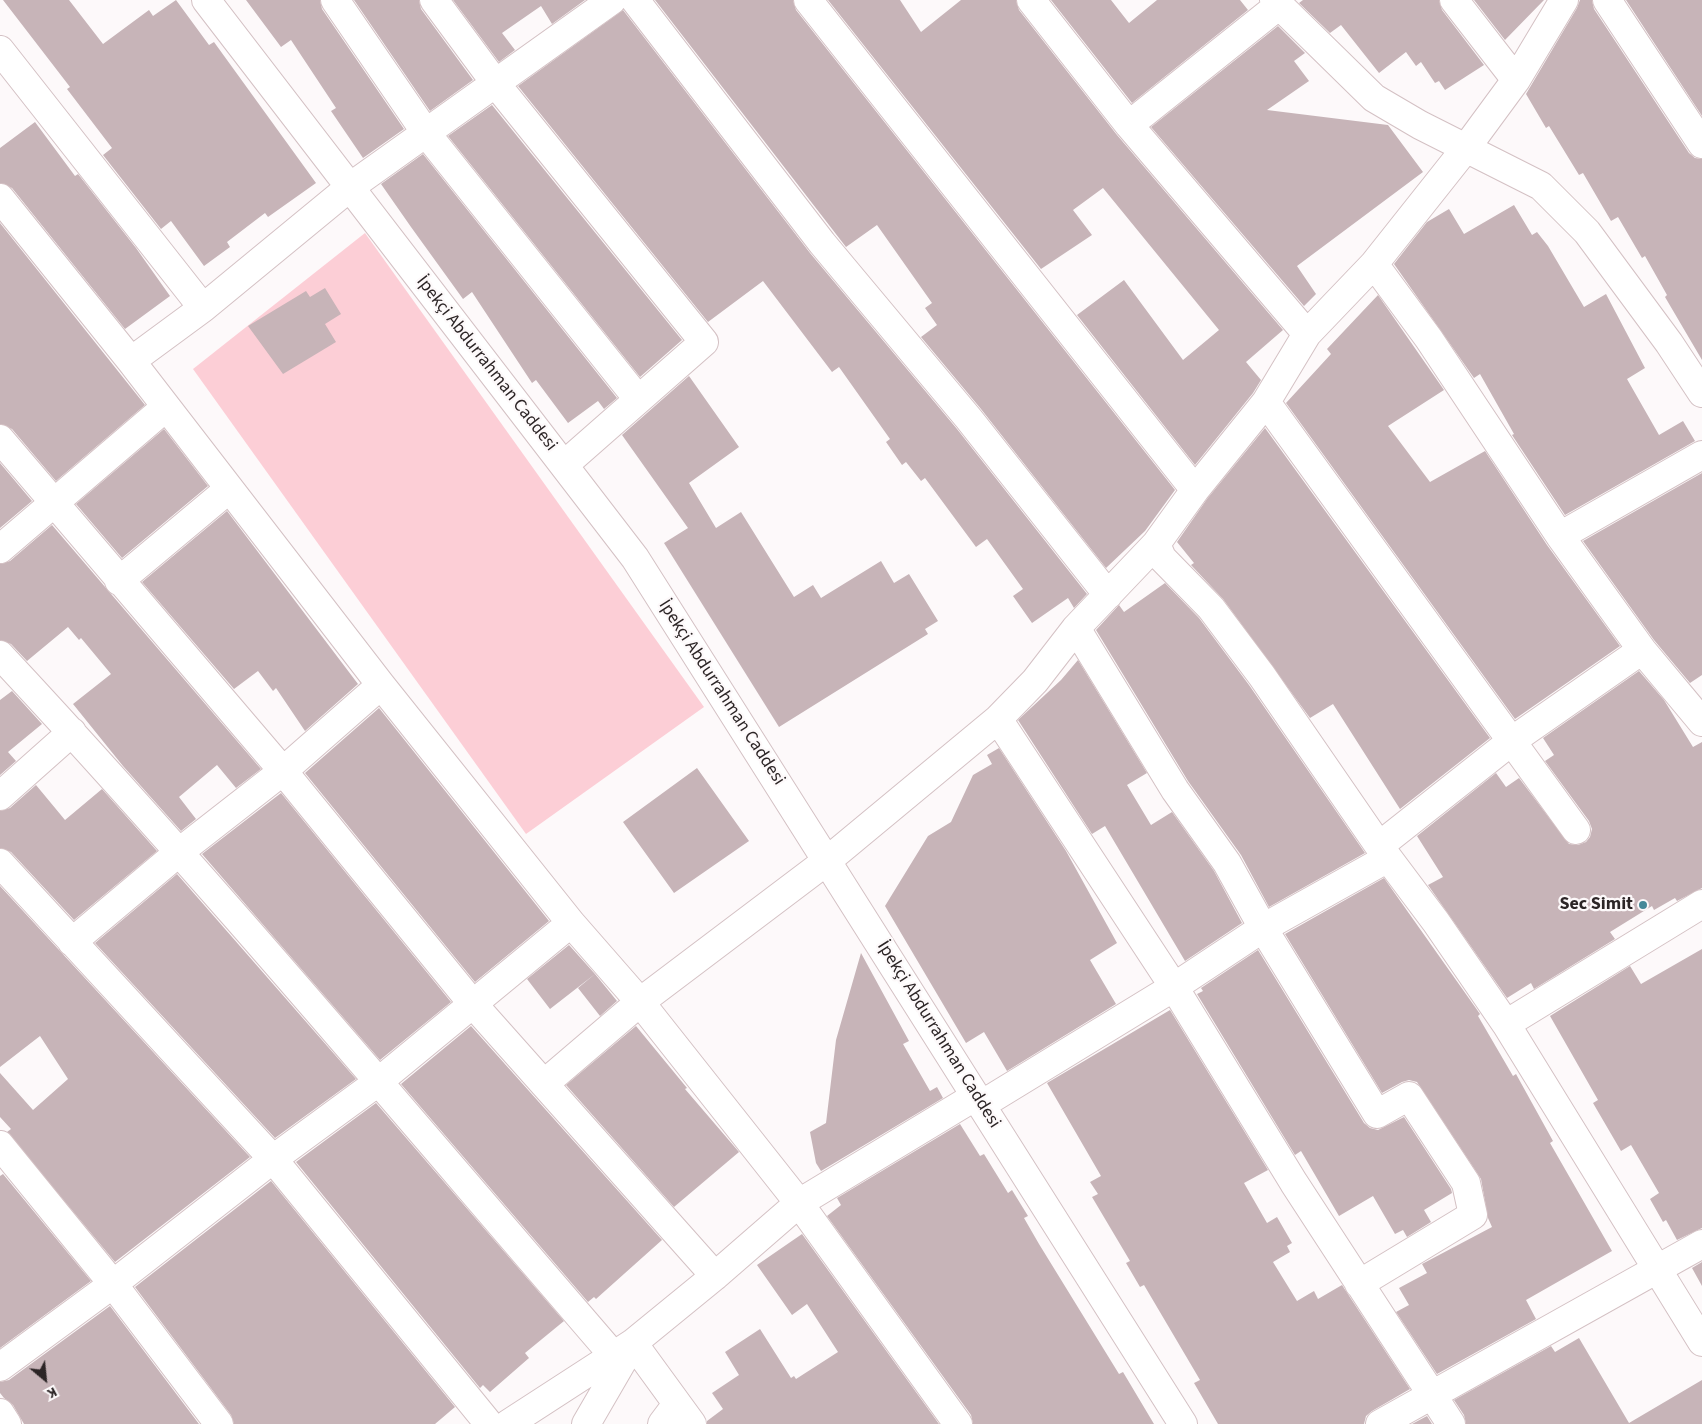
<!DOCTYPE html>
<meta charset="utf-8">
<style>
body{margin:0}
#map{position:relative;width:1702px;height:1424px;overflow:hidden;background:#fdf9fa;font-family:"Source Sans 3",sans-serif}
canvas{display:block}
.north{position:absolute;left:20px;top:1354px;width:50px;height:50px;-webkit-text-stroke:4px #fdf9fa;paint-order:stroke;rotate:152deg;font-size:14px;font-weight:700;line-height:20px;text-align:center;color:#2c2526}
.north::after{content:'';display:block;margin:auto;width:18px;height:22px;background:#2c2526;clip-path:polygon(50% 0,100% 100%,50% 72%,0 100%)}
</style>
<div id="map">
<canvas width="1702" height="1424"></canvas>
<div class="north">K</div>
</div>
<script>
const c = document.querySelector('canvas').getContext('2d');
c.lineJoin = 'round';
function paint(path, color) {
  c.fillStyle = color;
  c.fill(path, 'evenodd');
}
function trace(path, color, width, dash) {
  c.strokeStyle = color;
  c.lineWidth = width;
  c.lineCap = dash ? 'butt' : 'round';
  c.setLineDash(dash || []);
  c.stroke(path);
}
function label(font, color, halo, rows, align = 'center') {
  c.font = font + ' "Source Sans 3",sans-serif';
  c.lineWidth = 4.5;
  c.setLineDash([]);
  c.textBaseline = 'middle';
  c.strokeStyle = halo;
  c.fillStyle = color;
  for (const [text, x, y, turn = 0] of rows) {
    c.save();
    c.translate(x, y);
    c.rotate((+turn || 0) * Math.PI / 180);
    c.textAlign = isNaN(turn) ? turn : align;
    if (halo) c.strokeText(text, 0, 0);
    c.fillText(text, 0, 0);
    c.restore();
  }
}
paint(new Path2D(`
 M 365,233 L 704,707 L 526,834 L 193,369 Z`), '#fcced6');
paint(new Path2D(`
 M 3,0 L 69,0 L 103,44 L 149,10 L 153,16 L 176,0 L 209,45 L 214,42 L 316,183 L 268,217 L 265,213 L 227,242 L 230,247 L 204,266 L 171,221 L 161,229 L 103,155 L 112,148 L 67,89 L 70,87 Z
 M 246,0 L 320,0 L 322,9 L 404,129 L 363,158 L 331,111 L 336,108 L 291,40 L 281,47 Z
 M 354,0 L 419,0 L 421,9 L 473,80 L 430,111 Z
 M 453,0 L 585,0 L 552,24 L 541,6 L 502,33 L 515,50 L 499,62 Z
 M 655,0 L 793,0 L 796,10 L 1175,490 L 1145,531 L 1106,568 L 981,409 L 921,337 L 937,325 L 925,308 L 932,303 L 877,225 L 846,247 Z
 M 828,0 L 900,0 L 921,32 L 961,0 L 1016,0 L 1019,10 L 1117,135 L 1283,330 L 1246,362 L 1261,380 L 1253,393 L 1195,465 L 1077,315 L 1124,280 L 1183,360 L 1219,330 L 1103,188 L 1073,210 L 1092,235 L 1041,269 Z
 M 1051,0 L 1111,0 L 1129,23 L 1157,0 L 1240,0 L 1248,10 L 1132,103 Z
 M 1303,0 L 1439,0 L 1442,10 L 1484,65 L 1445,90 L 1439,81 L 1435,83 L 1421,62 L 1416,66 L 1406,52 L 1379,73 L 1341,25 L 1330,33 L 1299,3 Z
 M 1474,0 L 1544,0 L 1505,40 Z
 M 1580,0 L 1592,0 L 1594,9 L 1689,153 L 1695,158 L 1702,159 L 1702,360 L 1665,297 L 1667,295 L 1645,256 L 1642,258 L 1618,217 L 1611,221 L 1583,173 L 1579,175 L 1549,126 L 1546,128 L 1526,94 L 1577,8 Z
 M 1626,0 L 1702,0 L 1702,116 Z
 M 623,10 L 810,253 L 957,429 L 1087,594 L 1074,608 L 1068,598 L 1032,623 L 1013,596 L 1023,589 L 987,539 L 976,547 L 925,478 L 921,481 L 906,462 L 902,465 L 886,442 L 890,439 L 839,367 L 832,372 L 763,281 L 708,322 L 518,86 Z
 M 1278,26 L 1305,53 L 1294,61 L 1309,81 L 1267,110 L 1388,125 L 1423,172 L 1297,266 L 1316,294 L 1304,306 L 1151,127 Z
 M 492,105 L 682,340 L 640,377 L 448,136 Z
 M 35,122 L 75,176 L 78,174 L 136,248 L 170,296 L 125,329 L 12,188 L 0,183 L 0,148 Z
 M 423,154 L 617,398 L 604,409 L 598,401 L 568,423 L 536,380 L 532,383 L 472,292 L 463,299 L 411,227 L 381,184 Z
 M 1514,205 L 1532,235 L 1537,232 L 1548,246 L 1584,307 L 1606,294 L 1645,368 L 1627,379 L 1659,435 L 1683,421 L 1695,441 L 1565,515 L 1512,435 L 1514,434 L 1480,374 L 1474,378 L 1394,264 L 1427,222 L 1449,209 L 1464,234 Z
 M 0,223 L 145,405 L 56,481 L 12,429 L 0,424 Z
 M 325,288 L 341,314 L 325,324 L 336,342 L 283,374 L 248,326 L 306,291 L 310,297 Z
 M 1378,295 L 1444,390 L 1388,426 L 1430,482 L 1485,451 L 1547,545 L 1620,646 L 1515,719 L 1286,403 L 1331,354 L 1327,349 Z
 M 689,376 L 739,447 L 689,483 L 716,528 L 741,512 L 794,597 L 813,585 L 821,598 L 881,561 L 894,583 L 909,574 L 938,621 L 925,629 L 928,634 L 779,727 L 664,543 L 688,528 L 622,435 Z
 M 1265,428 L 1490,738 L 1400,809 L 1333,704 L 1310,718 L 1223,599 L 1191,565 L 1194,563 L 1177,542 L 1207,499 Z
 M 164,429 L 208,486 L 122,558 L 76,504 Z
 M 0,463 L 32,501 L 0,528 Z
 M 1702,473 L 1702,675 L 1690,683 L 1654,640 L 1583,541 Z
 M 227,511 L 358,684 L 305,731 L 276,688 L 273,691 L 258,671 L 234,689 L 142,582 Z
 M 52,525 L 261,769 L 236,788 L 217,765 L 179,797 L 196,819 L 181,831 L 123,766 L 73,704 L 111,674 L 81,638 L 79,640 L 68,627 L 27,661 L 11,644 L 0,640 L 0,564 L 10,561 Z
 M 1165,583 L 1199,618 L 1249,685 L 1365,853 L 1269,907 L 1241,855 L 1188,781 L 1096,630 L 1119,605 L 1124,612 Z
 M 1078,660 L 1147,773 L 1127,785 L 1151,825 L 1172,812 L 1214,871 L 1242,923 L 1185,961 L 1105,826 L 1092,834 L 1018,720 L 1061,680 Z
 M 1639,671 L 1664,700 L 1693,747 L 1702,742 L 1702,888 L 1677,901 L 1675,898 L 1654,910 L 1652,906 L 1610,932 L 1615,939 L 1534,989 L 1531,983 L 1507,998 L 1428,885 L 1443,877 L 1417,836 L 1496,773 L 1506,787 L 1519,778 L 1569,844 L 1578,845 L 1586,842 L 1590,837 L 1592,829 L 1589,821 L 1545,761 L 1554,755 L 1543,738 Z
 M 12,691 L 42,724 L 8,752 L 16,761 L 0,775 L 0,700 Z
 M 379,708 L 549,921 L 475,982 L 305,773 Z
 M 999,748 L 1066,851 L 1117,943 L 1090,960 L 1116,1004 L 1007,1071 L 984,1032 L 966,1043 L 885,906 L 928,836 L 951,822 L 973,775 L 992,764 L 987,755 Z
 M 697,768 L 749,841 L 674,893 L 623,822 Z
 M 36,785 L 65,820 L 102,789 L 157,851 L 74,920 L 11,852 L 0,848 L 0,811 L 10,808 Z
 M 281,793 L 451,1002 L 380,1060 L 202,854 Z
 M 177,874 L 356,1079 L 275,1138 L 95,943 Z
 M 1384,878 L 1480,1014 L 1478,1016 L 1513,1076 L 1516,1074 L 1553,1141 L 1550,1143 L 1612,1251 L 1526,1300 L 1536,1319 L 1437,1374 L 1396,1312 L 1409,1305 L 1399,1288 L 1427,1273 L 1422,1264 L 1492,1227 L 1488,1218 L 1481,1179 L 1417,1082 L 1409,1080 L 1402,1082 L 1382,1093 L 1285,934 Z
 M 0,886 L 250,1157 L 115,1262 L 7,1132 L 11,1129 L 0,1117 L 0,1073 L 33,1110 L 68,1079 L 40,1036 L 0,1067 Z
 M 569,945 L 595,974 L 550,1009 L 527,979 Z
 M 1702,949 L 1702,1228 L 1677,1240 L 1666,1220 L 1663,1222 L 1650,1199 L 1659,1193 L 1631,1145 L 1621,1151 L 1593,1103 L 1598,1100 L 1550,1016 L 1630,966 L 1641,984 Z
 M 1258,950 L 1364,1123 L 1370,1128 L 1378,1130 L 1404,1117 L 1451,1189 L 1452,1193 L 1424,1210 L 1431,1222 L 1407,1237 L 1403,1230 L 1395,1234 L 1373,1196 L 1339,1216 L 1301,1151 L 1295,1155 L 1197,994 L 1203,991 L 1201,988 Z
 M 861,953 L 909,1041 L 903,1044 L 930,1091 L 937,1087 L 943,1098 L 821,1171 L 816,1163 L 810,1132 L 826,1123 L 836,1040 Z
 M 595,974 L 617,1001 L 600,1016 L 578,988 Z
 M 1170,1010 L 1268,1170 L 1244,1183 L 1267,1223 L 1277,1217 L 1292,1243 L 1287,1246 L 1290,1252 L 1273,1262 L 1297,1301 L 1314,1291 L 1318,1299 L 1342,1285 L 1410,1389 L 1372,1411 L 1366,1416 L 1364,1424 L 1218,1424 L 1194,1383 L 1200,1380 L 1144,1285 L 1140,1287 L 1126,1263 L 1130,1261 L 1092,1197 L 1098,1194 L 1090,1182 L 1101,1176 L 1047,1083 Z
 M 471,1026 L 662,1240 L 596,1299 L 594,1297 L 588,1302 L 401,1084 Z
 M 636,1026 L 687,1088 L 685,1089 L 739,1152 L 674,1207 L 566,1085 Z
 M 376,1103 L 564,1321 L 525,1353 L 529,1358 L 490,1392 L 483,1385 L 480,1388 L 296,1162 Z
 M 960,1124 L 980,1156 L 984,1154 L 1008,1193 L 1012,1190 L 1028,1216 L 1024,1218 L 1039,1244 L 1119,1374 L 1123,1372 L 1154,1424 L 973,1424 L 971,1415 L 827,1216 L 841,1205 L 837,1198 Z
 M 3,1174 L 91,1281 L 0,1348 L 0,1176 Z
 M 271,1181 L 455,1407 L 435,1424 L 234,1424 L 231,1415 L 135,1287 Z
 M 802,1234 L 939,1424 L 707,1424 L 707,1421 L 723,1409 L 712,1393 L 739,1375 L 725,1352 L 760,1329 L 791,1378 L 794,1376 L 796,1379 L 838,1352 L 807,1304 L 792,1315 L 757,1265 Z
 M 1702,1262 L 1702,1286 L 1692,1268 Z
 M 110,1306 L 199,1424 L 24,1424 L 13,1405 L 4,1398 L 0,1393 L 0,1382 L 9,1380 Z
 M 1579,1338 L 1629,1423 L 1702,1380 L 1702,1424 L 1466,1424 L 1464,1415 L 1454,1400 L 1551,1346 L 1555,1352 Z
 M 1427,1416 L 1432,1424 L 1412,1424 Z`), '#c7b4b8');
const minor = new Path2D(`
 M 206,0 L 635,558 L 1183,1424
 M 335,0 L 426,133 L 638,399
 M 434,0 L 496,84 L 704,342 L 564,465
 M 635,0 L 822,243 L 969,419 L 1108,595
 M 808,0 L 1195,490
 M 1031,0 L 1129,125 L 1307,334
 M 1274,0 L 1374,98 L 1420,125 L 1541,186 L 1587,232 L 1669,343 L 1702,393
 M 1454,0 L 1516,80
 M 1607,0 L 1702,144
 M 0,50 L 203,308
 M 1129,125 L 1278,6
 M 0,198 L 131,361 L 381,685 L 571,923 L 640,1002 L 799,1203 L 958,1424
 M 1374,264 L 1429,339 L 1560,536 L 1642,650 L 1702,722
 M 131,361 L 203,308 L 350,187 L 612,0
 M 1266,402 L 1576,830
 M 0,439 L 283,771 L 472,1003 L 715,1276
 M 1560,536 L 1702,455
 M 1156,544 L 1162,558 L 1211,608 L 1262,676 L 1379,846 L 1436,922 L 1506,1024 L 1702,1342
 M 0,549 L 166,407
 M 119,581 L 229,489
 M 1076,628 L 1175,790 L 1227,863 L 1263,928 L 1377,1114 L 1409,1096 L 1466,1183 L 1473,1215 L 1359,1284
 M 0,655 C 212,882 411,1121 613,1355
 M 998,719 L 1174,987 L 1294,1183 L 1451,1424
 M 0,796 L 72,732
 M 1379,846 L 1513,740 L 1642,650
 M 0,863 L 273,1159 L 489,1424
 M 72,942 L 178,853 L 283,771 L 381,685
 M 1506,1024 L 1702,904
 M 544,1084 L 640,1002 L 828,860 L 998,719 L 1035,681 L 1076,628 L 1156,544 L 1195,490 L 1266,402 L 1307,334 L 1374,264 L 1466,148 L 1516,80 L 1564,0
 M 981,1105 L 1174,987 L 1263,928 L 1388,858
 M 0,1145 L 113,1284 L 219,1424
 M 0,1367 L 113,1284 L 273,1159 L 378,1082 L 571,923
 M 0,1413 L 7,1424
 M 508,1424 L 633,1343 L 715,1276 L 799,1203 L 976,1096
 M 586,1424 L 633,1343 L 692,1424
 M 662,1424 L 677,1404
 M 1380,1424 L 1702,1244`);
trace(minor, '#d4c1c4', 30);
trace(minor, '#fff', 28);
for (const [x, y, r, color] of [
 [1643,905,5,"#468999"]
]) {
  const dot = new Path2D();
  dot.arc(x, y, r, 0, 2 * Math.PI);
  c.fillStyle = color;
  c.fill(dot);
  trace(dot, '#fdf9fa', 2);
}
label('18px', '#2c2526', '#fdf9fa', [
 ["İpekçi Abdurrahman Caddesi",486,364,52],
 ["İpekçi Abdurrahman Caddesi",721,693,57],
 ["İpekçi Abdurrahman Caddesi",938,1035,58]
]);
label('bold 18px', '#2c2526', '#fdf9fa', [
 ["Sec Simit",1633,905]
], 'right');
</script>
